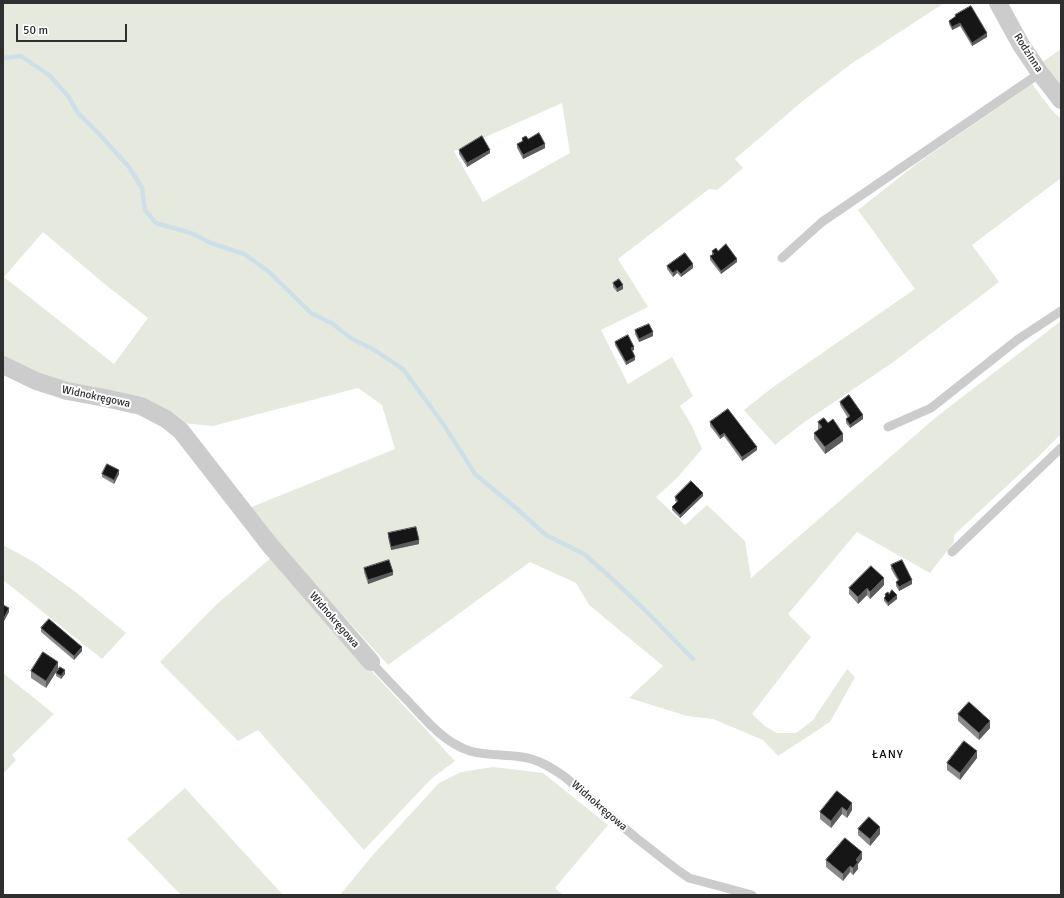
<!DOCTYPE html>
<meta charset="utf-8">
<style>
body{margin:0}
#map{position:relative;width:1064px;height:898px;overflow:hidden;background:#fff;font-family:Signika,sans-serif}
canvas{display:block}
.frame{position:absolute;inset:0;border:4px solid #2f2f2f;pointer-events:none}
.scale{position:absolute;left:16px;top:24px;width:111px;height:18px;box-sizing:border-box;border:2px solid #2f2f2f;border-top:0;padding-left:5px;font-size:12px;line-height:14px;white-space:nowrap;color:#2f2f2f;-webkit-text-stroke:3px #fff;paint-order:stroke}
</style>
<div id="map">
<canvas width="1064" height="898"></canvas>
<div class="frame"></div>
<div class="scale">50 m</div>
</div>
<script>
const c = document.querySelector('canvas').getContext('2d');
c.lineJoin = 'round';
function paint(path, color) {
  c.fillStyle = color;
  c.fill(path, 'evenodd');
}
function trace(path, color, width, dash) {
  c.strokeStyle = color;
  c.lineWidth = width;
  c.lineCap = dash ? 'butt' : 'round';
  c.setLineDash(dash || []);
  c.stroke(path);
}
function label(font, color, halo, rows, align = 'center') {
  c.font = font + ' Signika,sans-serif';
  c.lineWidth = 4;
  c.setLineDash([]);
  c.textBaseline = 'middle';
  c.strokeStyle = halo;
  c.fillStyle = color;
  for (const [text, x, y, turn = 0] of rows) {
    c.save();
    c.translate(x, y);
    c.rotate((+turn || 0) * Math.PI / 180);
    c.textAlign = isNaN(turn) ? turn : align;
    if (halo) c.strokeText(text, 0, 0);
    c.fillText(text, 0, 0);
    c.restore();
  }
}
paint(new Path2D(`
 M 3,3 L 944,3 L 851,64 L 804,100 L 735,159 L 743,168 L 717,190 L 709,189 L 618,259 L 648,307 L 601,330 L 628,384 L 672,357 L 693,396 L 680,406 L 692,426 L 702,449 L 677,478 L 656,497 L 685,525 L 707,505 L 745,541 L 751,578 L 935,418 L 1061,321 L 1061,434 L 1038,457 L 954,535 L 954,542 L 930,573 L 857,532 L 788,614 L 811,637 L 752,714 L 766,727 L 777,733 L 796,733 L 813,720 L 847,669 L 855,677 L 830,722 L 778,756 L 763,740 L 713,719 L 687,716 L 629,698 L 663,666 L 589,605 L 576,583 L 530,562 L 388,665 L 322,592 L 249,508 L 395,449 L 382,405 L 358,388 L 213,426 L 172,422 L 3,363 ZM 562,103 L 570,153 L 483,202 L 454,151 ZM 43,232 L 107,286 L 148,318 L 114,364 L 4,277 Z
 M 1061,49 L 1061,91 L 1041,63 Z
 M 1032,84 L 1051,109 L 1061,119 L 1061,178 L 972,245 L 999,282 L 892,363 L 803,423 L 775,445 L 744,410 L 773,387 L 915,289 L 858,210 L 919,162 Z
 M 3,545 L 34,562 L 77,593 L 126,633 L 102,659 L 3,580 Z
 M 273,556 L 354,652 L 455,761 L 431,779 L 364,850 L 258,730 L 238,741 L 160,662 L 217,604 Z
 M 3,673 L 54,714 L 12,755 L 16,760 L 3,774 Z
 M 493,767 L 543,773 L 608,825 L 555,888 L 563,895 L 340,895 L 372,856 L 439,783 L 461,772 Z
 M 185,788 L 283,895 L 181,895 L 127,839 Z`), '#e6eade');
trace(new Path2D(`
 M 3,58 L 21,56 L 49,75 L 68,96 L 78,113 L 99,134 L 129,167 L 142,188 L 145,210 L 156,223 L 191,233 L 211,243 L 244,254 L 268,271 L 311,313 L 333,324 L 352,339 L 373,349 L 403,369 L 444,425 L 475,474 L 517,509 L 546,535 L 584,554 L 610,577 L 646,611 L 693,659`), '#cde0e8', 4.5);
trace(new Path2D(`
 M 782,258 L 822,222 L 1040,73
 M 888,427 L 931,408 L 1017,340 L 1061,311
 M 952,552 L 1061,448
 M 371,662 C 383,675 395,688 407,700 C 425,719 444,743 470,751 C 487,756 505,754 522,757 C 538,759 552,768 565,777 L 635,837 L 676,869 L 689,878 L 752,895`), '#ccc', 9);
trace(new Path2D(`
 M 998,3 L 1021,45 L 1040,73 L 1061,100
 M 3,365 L 36,381 L 67,391 L 105,398 L 141,406 L 166,419 L 181,431 L 269,544 L 371,662`), '#ccc', 18);
paint(new Path2D(`
 M 955,15 L 987,37 L 972,46 L 960,26 L 952,30 L 949,24 L 949,21 L 955,17 Z
 M 522,138 L 528,139 L 545,148 L 523,159 L 517,148 L 517,144 L 522,142 Z
 M 459,150 L 490,153 L 467,167 L 459,154 Z
 M 712,251 L 718,251 L 737,262 L 721,274 L 710,260 L 710,256 L 712,255 Z
 M 667,266 L 693,268 L 681,277 L 677,273 L 673,277 L 667,269 Z
 M 613,283 L 623,289 L 617,292 L 613,287 Z
 M 635,330 L 653,336 L 639,342 L 635,334 Z
 M 615,342 L 634,350 L 632,351 L 635,360 L 626,365 L 615,345 Z
 M 840,402 L 863,419 L 850,428 L 846,423 L 846,419 L 848,418 L 840,405 Z
 M 710,422 L 757,450 L 742,461 L 724,436 L 720,439 L 710,426 Z
 M 818,422 L 828,423 L 843,441 L 825,454 L 814,439 L 814,433 L 818,430 Z
 M 102,474 L 119,474 L 114,484 L 102,477 Z
 M 703,496 L 680,518 L 672,510 L 672,507 L 677,502 L 675,501 L 675,497 Z
 M 388,533 L 419,544 L 391,550 L 388,537 Z
 M 891,565 L 912,584 L 899,591 L 896,586 L 896,582 L 898,581 L 891,569 Z
 M 364,568 L 393,575 L 368,584 L 364,572 Z
 M 884,585 L 870,599 L 867,595 L 858,604 L 849,594 L 849,588 Z
 M 885,594 L 889,594 L 897,599 L 888,606 L 884,601 L 884,598 L 885,597 Z
 M 41,628 L 82,651 L 74,660 L 41,632 Z
 M 58,669 L 46,688 L 31,678 L 31,671 Z
 M 56,673 L 65,674 L 61,679 L 56,676 Z
 M 958,714 L 990,728 L 979,740 L 958,721 Z
 M 977,758 L 960,780 L 947,770 L 947,763 Z
 M 837,791 L 852,810 L 847,818 L 842,814 L 831,828 L 820,819 L 820,812 Z
 M 858,829 L 880,834 L 870,846 L 858,835 Z
 M 862,859 L 858,864 L 858,869 L 853,875 L 850,872 L 843,881 L 826,867 L 826,860 Z`), '#8a8a8a');
paint(new Path2D(`
 M 960,23 L 960,26 L 952,30 L 952,27 Z
 M 987,33 L 987,37 L 972,46 L 972,43 Z
 M 545,144 L 545,148 L 523,159 L 523,155 Z
 M 490,150 L 490,153 L 467,167 L 467,163 Z
 M 737,259 L 737,262 L 721,274 L 721,271 Z
 M 693,264 L 693,268 L 681,277 L 681,274 Z
 M 677,270 L 677,273 L 673,277 L 673,273 Z
 M 623,285 L 623,289 L 617,292 L 617,289 Z
 M 653,332 L 653,336 L 639,342 L 639,339 Z
 M 634,347 L 634,350 L 631,351 L 631,348 Z
 M 635,357 L 635,360 L 626,365 L 626,362 Z
 M 863,415 L 863,419 L 850,428 L 850,425 Z
 M 724,433 L 724,436 L 720,439 L 720,436 Z
 M 843,434 L 843,441 L 825,454 L 825,447 Z
 M 757,447 L 757,450 L 742,461 L 742,457 Z
 M 119,470 L 119,474 L 114,484 L 114,480 Z
 M 703,493 L 703,496 L 680,518 L 680,515 Z
 M 419,540 L 419,544 L 391,550 L 391,547 Z
 M 393,572 L 393,575 L 368,584 L 368,580 Z
 M 884,578 L 884,585 L 870,599 L 870,592 Z
 M 912,580 L 912,584 L 899,591 L 899,587 Z
 M 867,588 L 867,595 L 858,604 L 858,597 Z
 M 897,595 L 897,599 L 888,606 L 888,603 Z
 M 9,608 L 9,612 L 3,623 L 3,620 Z
 M 82,647 L 82,651 L 74,660 L 74,656 Z
 M 58,662 L 58,669 L 46,688 L 46,681 Z
 M 65,670 L 65,674 L 61,679 L 61,676 Z
 M 990,721 L 990,728 L 979,740 L 979,733 Z
 M 977,751 L 977,758 L 960,780 L 960,773 Z
 M 852,803 L 852,810 L 847,818 L 847,811 Z
 M 842,807 L 842,814 L 831,828 L 831,821 Z
 M 880,827 L 880,834 L 870,846 L 870,839 Z
 M 862,852 L 862,859 L 858,864 L 858,869 L 853,875 L 853,868 L 856,860 Z
 M 850,866 L 850,872 L 843,881 L 843,874 Z`), '#5c5c5c');
const building = new Path2D(`
 M 971,6 L 987,33 L 972,43 L 960,23 L 952,27 L 949,21 L 956,16 L 955,15 Z
 M 539,133 L 545,144 L 523,155 L 517,144 L 523,141 L 522,138 L 526,136 L 528,139 Z
 M 482,136 L 490,150 L 467,163 L 459,150 Z
 M 726,244 L 737,259 L 721,271 L 710,256 L 714,254 L 712,251 L 716,248 L 718,251 Z
 M 685,253 L 693,264 L 681,274 L 677,270 L 673,273 L 667,266 Z
 M 619,279 L 623,285 L 617,289 L 613,283 Z
 M 649,324 L 653,332 L 639,339 L 635,330 Z
 M 628,335 L 634,347 L 631,348 L 635,357 L 626,362 L 615,342 Z
 M 849,395 L 863,415 L 850,425 L 846,419 L 850,416 L 840,402 Z
 M 728,409 L 757,447 L 742,457 L 724,433 L 720,436 L 710,422 Z
 M 824,418 L 828,423 L 833,419 L 843,434 L 825,447 L 814,433 L 822,427 L 818,422 Z
 M 107,464 L 119,470 L 114,480 L 102,474 Z
 M 691,481 L 703,493 L 680,515 L 672,507 L 678,501 L 675,497 Z
 M 416,527 L 419,540 L 391,547 L 388,533 Z
 M 389,560 L 393,572 L 368,580 L 364,568 Z
 M 902,560 L 912,580 L 899,587 L 896,582 L 899,580 L 891,565 Z
 M 871,566 L 884,578 L 870,592 L 867,588 L 858,597 L 849,588 Z
 M 892,590 L 897,595 L 888,603 L 884,598 L 886,596 L 885,594 L 888,592 L 889,594 Z
 M 3,605 L 9,608 L 3,620 Z
 M 49,619 L 82,647 L 74,656 L 41,628 Z
 M 43,652 L 58,662 L 46,681 L 31,671 Z
 M 60,667 L 65,670 L 61,676 L 56,673 Z
 M 969,702 L 990,721 L 979,733 L 958,714 Z
 M 964,741 L 977,751 L 960,773 L 947,763 Z
 M 837,791 L 852,803 L 847,811 L 842,807 L 831,821 L 820,812 Z
 M 869,817 L 880,827 L 870,839 L 858,829 Z
 M 845,838 L 862,852 L 856,860 L 858,862 L 853,868 L 850,866 L 843,874 L 826,860 Z`);
paint(building, '#161616');
trace(building, '#5c5c5c', 1);
label('11px', '#2f2f2f', '#fff', [
 ["Rodzinna",1028,53,57],
 ["Widnokręgowa",96,397,12],
 ["Widnokręgowa",334,620,49],
 ["Widnokręgowa",599,806,41]
]);
c.letterSpacing = '1px';
label('12px', '#000', '#fff', [
 ["ŁANY",888,755]
]);
c.letterSpacing = '0px';
</script>
